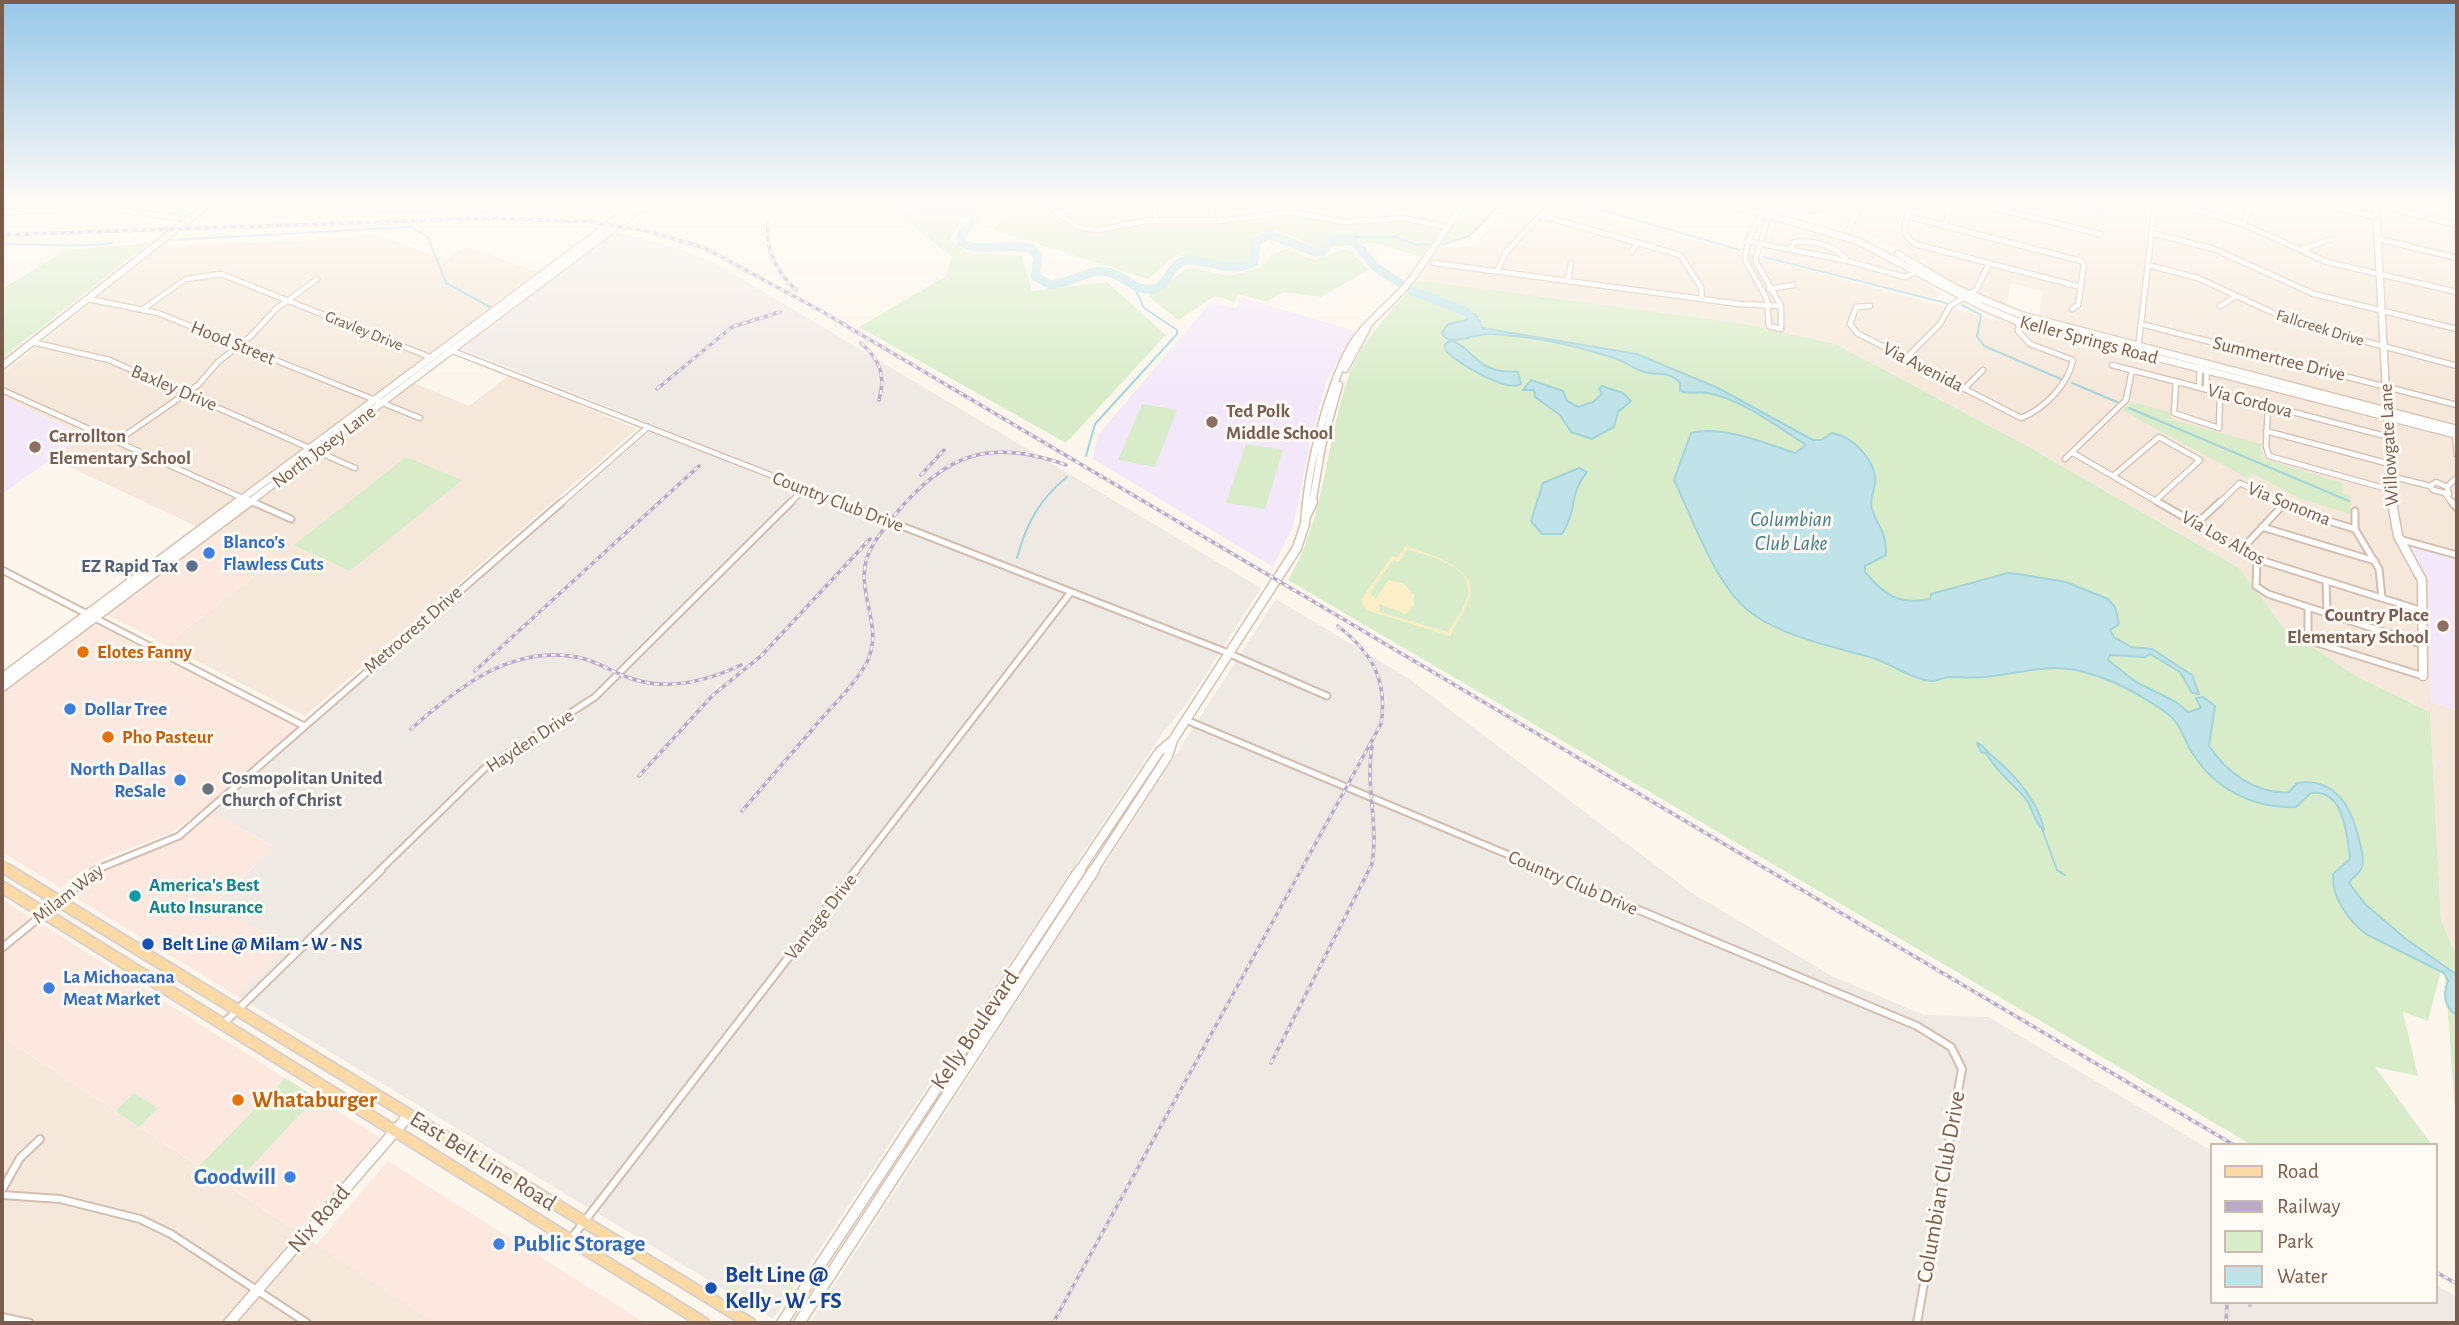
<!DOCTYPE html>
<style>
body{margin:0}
#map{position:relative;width:2459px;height:1325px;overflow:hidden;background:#fdf6ec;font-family:"Alegreya Sans",sans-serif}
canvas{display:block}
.frame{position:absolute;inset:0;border:4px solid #7a5c4d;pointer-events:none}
.legend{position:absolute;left:2210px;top:1143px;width:228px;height:161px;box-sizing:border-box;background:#fffaf3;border:2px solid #cabbb1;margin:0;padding:9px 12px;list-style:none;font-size:21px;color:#7a5c4d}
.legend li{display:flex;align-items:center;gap:14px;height:35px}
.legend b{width:35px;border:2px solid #cabbb1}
</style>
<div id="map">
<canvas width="2459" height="1325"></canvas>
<div class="frame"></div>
<ul class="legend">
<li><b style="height:9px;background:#fbd9a5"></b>Road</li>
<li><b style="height:9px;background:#b9a8c9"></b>Railway</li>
<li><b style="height:19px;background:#d8ecc9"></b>Park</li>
<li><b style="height:19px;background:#bfe3e8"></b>Water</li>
</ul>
</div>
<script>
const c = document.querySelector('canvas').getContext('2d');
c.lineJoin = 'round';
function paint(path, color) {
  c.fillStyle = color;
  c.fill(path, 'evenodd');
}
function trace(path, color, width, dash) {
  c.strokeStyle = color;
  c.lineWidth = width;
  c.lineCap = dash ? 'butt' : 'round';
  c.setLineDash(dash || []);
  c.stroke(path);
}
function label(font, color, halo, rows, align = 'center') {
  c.font = font + ' "Alegreya Sans",sans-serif';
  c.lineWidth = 6;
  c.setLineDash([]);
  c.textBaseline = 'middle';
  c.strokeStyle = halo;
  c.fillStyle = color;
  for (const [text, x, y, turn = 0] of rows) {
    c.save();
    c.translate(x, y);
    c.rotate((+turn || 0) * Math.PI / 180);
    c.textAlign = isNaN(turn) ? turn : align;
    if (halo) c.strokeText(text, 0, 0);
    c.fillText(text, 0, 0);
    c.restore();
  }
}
paint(new Path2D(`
 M 215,205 L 596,205 L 585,213 L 512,211 L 196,220 Z
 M 1042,205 L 1454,205 L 1438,227 L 1423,224 L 1349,225 L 1309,217 L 1265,216 L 1242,221 L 1182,226 L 1135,225 L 1108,231 L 1088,231 L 1071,227 Z
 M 1515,205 L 1581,205 L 1580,209 L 1942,306 L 2457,440 L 2457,558 L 2406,544 L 2428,577 L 2431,702 L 2457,710 L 2457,957 L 2441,920 L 2430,712 L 2356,676 L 2283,627 L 2239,568 L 2029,447 L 1836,344 L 1746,324 L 1419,280 L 1441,248 L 1471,246 Z
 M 1846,205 L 2457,205 L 2457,426 L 2039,317 L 2042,291 L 2011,283 L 2006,307 L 1964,289 L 1876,238 L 1823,218 Z
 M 1775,221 L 1849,241 L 1942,293 L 1937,298 L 1922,296 L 1764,256 Z
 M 376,234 L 446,260 L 466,246 L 537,272 L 198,527 L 53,459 L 84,435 L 2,396 L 2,374 L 164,245 L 287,242 Z
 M 508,376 L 637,429 L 305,716 L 166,645 L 280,556 L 222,528 L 414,383 L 469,406 Z
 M 2,1036 L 139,1127 L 435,1323 L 2,1323 Z`), '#f5e8da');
paint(new Path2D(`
 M 222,528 L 281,555 L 166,645 L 107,615 Z
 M 95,624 L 297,728 L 204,809 L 169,834 L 111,855 L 86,868 L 61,888 L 2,852 L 2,694 Z
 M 213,812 L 275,847 L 214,903 L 288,946 L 237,996 L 75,897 L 82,883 L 106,868 L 180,841 Z
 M 2,899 L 31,918 L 2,943 Z
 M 37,921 L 285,1078 L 199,1166 L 139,1127 L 157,1108 L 134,1093 L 115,1111 L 2,1036 L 2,952 Z
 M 316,1097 L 380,1138 L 297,1232 L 232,1188 Z
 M 388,1161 L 645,1323 L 435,1323 L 316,1245 Z`), '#fde8e0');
paint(new Path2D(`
 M 616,232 L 677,248 L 717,264 L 1261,588 L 1186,705 L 1164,731 L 773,1319 L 237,996 L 288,946 L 214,904 L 275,847 L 213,812 L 656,426 L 462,349 Z
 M 1276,599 L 1408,678 L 1692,893 L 1832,976 L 1924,1015 L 1989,1017 L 2212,1151 L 2212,1302 L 2436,1302 L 2436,1285 L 2457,1297 L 2457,1323 L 810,1323 Z`), '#efe9e4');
paint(new Path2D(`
 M 1243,298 L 1356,331 L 1327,379 L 1312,434 L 1293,526 L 1273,567 L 1093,459 L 1098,435 L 1211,302 L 1235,308 Z
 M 2,396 L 84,436 L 2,494 Z
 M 2405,543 L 2457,558 L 2457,710 L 2431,702 L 2428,577 Z`), '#f3e8fa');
paint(new Path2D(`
 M 124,205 L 202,205 C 175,224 151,212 121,207 Z
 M 885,205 L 900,205 L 920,218 L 963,217 L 950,240 L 967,253 L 1022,256 L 1032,291 L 1107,282 L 1166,335 L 1066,443 L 859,327 L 946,276 L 952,257 Z
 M 995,205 L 1042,205 L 1071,226 L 1089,231 L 1153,224 L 1182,226 L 1242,221 L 1288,215 L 1349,225 L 1408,221 L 1440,230 L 1421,257 L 1375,243 L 1318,248 L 1277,230 L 1262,232 L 1253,239 L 1249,259 L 1237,267 L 1176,255 L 1148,279 L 993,230 L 1013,211 Z
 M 1468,205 L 1500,205 L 1462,242 L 1440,242 Z
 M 149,243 L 2,358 L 2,289 L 66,250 Z
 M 1347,248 L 1369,270 L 1321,297 L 1283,292 L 1267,302 L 1238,294 L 1234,302 L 1215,296 L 1178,320 L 1148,296 L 1189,267 L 1230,276 L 1260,268 L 1272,254 L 1286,249 L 1314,260 Z
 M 1419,280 L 1746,324 L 1836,344 L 2029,447 L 2239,568 L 2283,627 L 2356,676 L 2430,712 L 2441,920 L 2457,957 L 2457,1140 L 2444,960 L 2428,1021 L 2403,1012 L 2418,1076 L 2375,1067 L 2432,1145 L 2252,1145 L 1288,580 C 1326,518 1325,442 1349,375 C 1363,338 1394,308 1419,280 Z
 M 2132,402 L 2169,412 L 2172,420 L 2261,444 L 2261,458 L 2342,483 L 2343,493 L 2351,496 L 2350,514 L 2299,498 L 2252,473 L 2247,478 L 2122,410 Z
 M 1142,404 L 1177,410 L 1155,467 L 1118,460 Z
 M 1246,444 L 1283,450 L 1265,509 L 1226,503 Z
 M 406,457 L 462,480 L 350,571 L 294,545 Z
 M 285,1078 L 316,1097 L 232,1188 L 199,1166 Z
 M 134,1093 L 158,1108 L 139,1127 L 115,1111 Z`), '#d8ecc9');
paint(new Path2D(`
 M 1406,546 C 1425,553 1478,567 1470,596 C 1466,609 1456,623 1450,636 L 1366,610 L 1361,600 L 1392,556 L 1397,558 ZM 1408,549 C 1427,556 1470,564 1468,592 C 1468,604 1454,622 1448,632 L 1380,612 L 1379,604 L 1406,614 L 1414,605 L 1414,595 L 1403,583 L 1388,580 L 1376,599 L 1370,593 L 1393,560 L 1399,562 Z`), '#fcefc7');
const water = new Path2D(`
 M 1475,314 L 1482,328 L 1637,354 L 1718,388 L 1813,440 L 1821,440 L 1832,433 C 1852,436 1877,461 1875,483 C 1874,492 1869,500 1872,509 C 1879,531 1886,528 1886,555 L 1865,566 L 1865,572 C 1885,596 1899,605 1930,599 L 1931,594 L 2008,573 L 2018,574 L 2066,582 L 2108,599 L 2115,607 L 2119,624 L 2110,630 L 2114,637 L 2131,647 L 2152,649 L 2192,675 L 2199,694 L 2192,693 L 2180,672 L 2150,654 L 2146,657 L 2110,655 L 2108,660 L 2136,682 L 2176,702 L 2188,712 L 2201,708 L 2196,698 L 2203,697 L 2215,706 L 2209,746 C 2226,772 2257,795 2289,792 L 2297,783 C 2335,777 2351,806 2359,839 C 2361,849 2366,861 2360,871 C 2357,875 2352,878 2349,883 L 2365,904 L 2406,939 L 2457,975 L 2457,1015 C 2444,1007 2443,994 2448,981 L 2444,973 L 2366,934 C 2349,922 2331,896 2333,874 L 2350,859 C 2347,835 2344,788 2311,793 L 2296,807 C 2254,809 2215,789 2193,754 C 2186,744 2183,731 2175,721 C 2167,710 2127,688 2113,682 C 2057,658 2040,671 1984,677 C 1972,678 1960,677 1947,677 C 1942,678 1937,681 1932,681 C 1915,681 1890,663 1873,658 C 1838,648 1785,637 1754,615 C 1716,589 1694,521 1674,480 L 1691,433 C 1722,425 1765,443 1795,453 L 1806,445 C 1778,427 1740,398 1707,393 C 1696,391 1691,395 1680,391 L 1680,383 C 1667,369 1657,377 1641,371 C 1633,368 1626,362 1617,359 C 1578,346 1532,336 1491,334 C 1477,333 1456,345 1444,337 L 1442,332 L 1448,324 L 1468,320 L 1467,316 Z
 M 1449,341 C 1462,341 1473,359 1486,366 C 1498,372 1506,371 1518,372 L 1521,384 C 1506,393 1458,363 1446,351 L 1445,345 Z
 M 1531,380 L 1563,391 L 1567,401 L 1578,407 L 1593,402 L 1602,394 L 1599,389 L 1602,386 L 1623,393 L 1631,401 L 1618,412 L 1614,427 L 1592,439 L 1571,432 L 1560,415 L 1535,397 L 1534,390 L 1523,390 Z
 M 1579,468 L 1587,472 C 1568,495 1578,509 1562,534 L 1542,534 L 1531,521 L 1543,483 Z
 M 1977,743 C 1984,745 1983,748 1989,753 C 2012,772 2038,800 2044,830 C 2034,824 2033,807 2025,798 C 2013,784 1995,770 1986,753 L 1981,752 Z`);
paint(water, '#bfe3e8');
trace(water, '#a5d3da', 2);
trace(new Path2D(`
 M 1584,205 L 1740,250
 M 2074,205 L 2104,212 L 2116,205
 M 1808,215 L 1831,205
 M 1350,237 L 1395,237 L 1417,245 L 1428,244
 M 171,240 L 411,227 L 428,237 L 446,283 L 490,307
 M 2,244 C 41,244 74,248 113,243
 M 1443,244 L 1469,236 L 1500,205
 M 1764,257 L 1946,303
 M 1962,305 L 1981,315 L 1977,336 L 1984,346 L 2061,379
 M 2072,383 L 2117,402
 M 2129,408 L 2349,501
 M 1086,456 L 1095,424 L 1177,334 L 1177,330 L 1144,308 L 1134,286
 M 1017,558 C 1026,525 1039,499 1067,477
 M 2042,829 L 2057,870 L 2065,875`), '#a5d3da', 2);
trace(new Path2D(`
 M 910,205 L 924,212 L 972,212 L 975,220 L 961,235 L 961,243 C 983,254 1008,242 1031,248 L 1038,257 L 1035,276 L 1050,285 C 1070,284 1089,268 1108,272 C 1123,275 1137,293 1154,289 C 1171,284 1169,260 1191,260 C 1213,261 1233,274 1254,262 L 1256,242 L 1269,234 L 1315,252 L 1322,252 L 1334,239 C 1356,235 1359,249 1373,264 C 1380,272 1391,277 1400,283
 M 1412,291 L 1467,312 L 1477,327`), '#bfe3e8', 9);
const streetFar2 = new Path2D(`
 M 1047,205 L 1077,227 L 1098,230 L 1145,221 L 1219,221 L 1292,212 L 1344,222 L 1403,218 L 1447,227
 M 1155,205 L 1156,221
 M 1217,205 L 1219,221
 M 1915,205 L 1910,208 C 1904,223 1900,234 1915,244 L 2081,287
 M 1982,205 L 2100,234
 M 2179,205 L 2243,224 L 2327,262 L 2457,292
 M 2325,205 L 2376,217
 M 2380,205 L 2457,225
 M 1771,209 L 1755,260 L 1781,306 L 1781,329 L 1769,326 L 1767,299 L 1745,260 C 1747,241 1754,220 1771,209 Z
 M 2,212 L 111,209 L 189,219
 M 1059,214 L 1081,205
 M 1543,216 L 1680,255 L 1701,287 L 1702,299
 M 1907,216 L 2081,261 L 2084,265 L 2078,305 L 2072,309
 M 2243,224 L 2251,205
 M 1945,225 L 1951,205
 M 1848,231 L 1861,205
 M 2152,233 L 2214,249 L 2314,294 L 2457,329
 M 2378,239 L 2457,258
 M 1747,241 L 1848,261 L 1905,277 L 1916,272
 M 1791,249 L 1794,242 C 1813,240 1836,245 1848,261
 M 2300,250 L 2332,239
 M 1632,252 L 1637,242
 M 1434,263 L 1739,304 L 1781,306
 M 2148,265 L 2198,278 L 2293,322 L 2457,366
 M 1497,271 L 1507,251 L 1550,205
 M 1568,280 L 1571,263
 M 1769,289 L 1793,285
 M 88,299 L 158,313 L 420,418
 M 1870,306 L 1856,307 L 1850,324 L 1857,333 L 2021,418 C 2044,409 2068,385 2073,360 L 2030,344 L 2018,331 L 2019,322
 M 2220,306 L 2235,297
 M 143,309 L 186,279 L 221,274 L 432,358
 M 2141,324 L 2457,405
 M 32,342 L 109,360 L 355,468
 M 445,348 L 845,504
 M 2138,348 L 2155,205
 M 1906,358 L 1940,324 L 1950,306 L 1976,290 L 1989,264
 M 2112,365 L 2389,437
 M 2176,381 L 2174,413 L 2219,428 L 2220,393
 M 2199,387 L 2200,365
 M 1964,389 L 1983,370
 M 2206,389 L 2207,368
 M 2,390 L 256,504
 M 2268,405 L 2266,446 L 2269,456 L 2391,490
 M 2266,431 L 2390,464
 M 2455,435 L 2457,455
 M 117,441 L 198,385 L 218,362 L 251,336 L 276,309 L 317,279
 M 2073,453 L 2161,504
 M 2065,459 L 2126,400 L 2132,370
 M 2113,476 L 2159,437 L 2200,460 L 2155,501
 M 2390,476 L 2430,486
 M 2436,482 L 2447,487 L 2449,494 L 2433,490 L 2430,486 Z
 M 2447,487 L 2457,477
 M 2446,495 L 2453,504
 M 560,504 L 648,427
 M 789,504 L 804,489
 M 2218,504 L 2240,483 L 2281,504`);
const streetFar1 = new Path2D(`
 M 253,502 L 291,519
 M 840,502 L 1223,651 L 1327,696
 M 2158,502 L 2257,559 L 2423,611
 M 2278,502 L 2296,511 L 2355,529
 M 2452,502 L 2457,508
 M 2355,511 L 2355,529 L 2379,569 L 2382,598
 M 2196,524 L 2220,502
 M 2262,527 L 2375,561
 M 2399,539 L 2457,555
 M 2241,550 L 2283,505
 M 2257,559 L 2256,586 L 2268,594 L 2424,645
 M 2,570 L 304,726
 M 2326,581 L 2327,614
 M 2308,608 L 2308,632 L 2314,642 L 2423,676
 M 1186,720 L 1547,871
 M 93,871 L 179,836 L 562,502
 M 379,871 L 485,768 L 595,697 L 791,502
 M 855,871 L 1071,592`);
const street = new Path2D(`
 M 1543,870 L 1917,1026 L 1951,1047 L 1962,1069 L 1917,1323
 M 2,948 L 97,870
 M 224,1023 L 381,870
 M 2,1190 L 20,1158 L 40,1139
 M 2,1195 L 60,1199 L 140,1219 L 171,1234 L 307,1323
 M 570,1240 L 856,870
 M 2,1317 L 30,1323`);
const secondaryFar2 = new Path2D(`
 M 1735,205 L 1858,241 L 1981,306 L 2019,322 L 2457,435
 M 2376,205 L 2392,504
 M 1898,254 L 1957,289 L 2021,315 L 2457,429
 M 2,366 L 207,205
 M 1345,369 L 1367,328
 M 235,504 L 635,205
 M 247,504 L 645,205
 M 1306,504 C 1310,461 1333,363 1362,331 C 1376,315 1393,301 1407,285 C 1427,260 1444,231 1462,205
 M 1312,504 L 1322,446 L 1339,385`);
const secondaryFar1 = new Path2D(`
 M 2392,502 L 2398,536 L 2422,580 L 2423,676
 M 1306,516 L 1313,502
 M 2,678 L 238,502
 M 2,687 L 249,502
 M 1079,871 L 1159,752 L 1173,740 L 1297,548 L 1305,524 L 1307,502
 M 1093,871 L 1168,756 L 1173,740`);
const secondary = new Path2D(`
 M 229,1323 L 409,1115
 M 782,1323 L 1080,870
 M 799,1323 L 1094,870`);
const primaryFar1 = new Path2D(`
 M 2,866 L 11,871`);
const primary = new Path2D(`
 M 8,870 L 750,1323
 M 2,887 L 704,1323`);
trace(streetFar2, '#d1beb0', 7);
trace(streetFar1, '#d1beb0', 9);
trace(street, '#d1beb0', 10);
trace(secondaryFar2, '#d6c0b0', 9);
trace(secondaryFar1, '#d6c0b0', 11);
trace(secondary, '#d6c0b0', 13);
trace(primaryFar1, '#dad1cd', 12);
trace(primary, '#dad1cd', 14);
trace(streetFar2, '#fff', 4.5);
trace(streetFar1, '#fff', 5);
trace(street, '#fff', 6);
trace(secondaryFar2, '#fff', 6);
trace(secondaryFar1, '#fff', 8);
trace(secondary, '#fff', 10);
trace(primaryFar1, '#fbd9a5', 9);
trace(primary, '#fbd9a5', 10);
const rail = new Path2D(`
 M 768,223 C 765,251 776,271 796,290
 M 2,235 L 493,218 L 593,222 L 647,231 L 705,248 L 823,312 L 2234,1145
 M 861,343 C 880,360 886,375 879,400
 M 657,389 L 732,327 L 780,312
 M 921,475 L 944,450
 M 475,671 L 699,466
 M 411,729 C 458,687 511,645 577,657 C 595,660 610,671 627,677 C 665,692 705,682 741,665
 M 639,776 L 713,695 L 761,656 L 870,539
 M 742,811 C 769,780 795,749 822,718 C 838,700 857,682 868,660 C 882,627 860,599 865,566 C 868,547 883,530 894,516 C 945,453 990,438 1066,465
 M 1271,1063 L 1372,864 C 1379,825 1365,786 1372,747
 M 2436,1272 L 2457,1284
 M 2250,1305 L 2251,1302
 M 1053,1323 L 1381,724 C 1388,680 1372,653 1338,626
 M 2226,1323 L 2227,1302`);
trace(rail, '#b9a8c9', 3.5);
trace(rail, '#fffaf3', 2, [4.5]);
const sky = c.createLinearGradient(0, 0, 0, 391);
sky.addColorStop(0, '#97c7e8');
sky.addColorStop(0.52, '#fefbf6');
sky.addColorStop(1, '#fefbf600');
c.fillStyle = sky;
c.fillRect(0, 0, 2459, 391);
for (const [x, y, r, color] of [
 [1212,422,7,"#8d6e63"],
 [35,447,7,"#8d6e63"],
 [209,553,7,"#3f7fe0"],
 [192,566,7,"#5c6f8a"],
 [2443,626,7,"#8d6e63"],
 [83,652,7,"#e8710a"],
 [70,709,7,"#3f7fe0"],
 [108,737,7,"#e8710a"],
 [180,780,7,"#3f7fe0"],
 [208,789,7,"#6b7280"],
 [135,896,7,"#0f9aa8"],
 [148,944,7,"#1a4fb4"],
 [49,988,7,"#3f7fe0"],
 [238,1100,7,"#e8710a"],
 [290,1177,7,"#3f7fe0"],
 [499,1244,7,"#3f7fe0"],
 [711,1288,7,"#1a4fb4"]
]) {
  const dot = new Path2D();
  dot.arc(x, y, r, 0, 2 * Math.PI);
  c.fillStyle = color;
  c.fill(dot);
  trace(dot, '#fffaf3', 2.5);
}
label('16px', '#7a5c4d', '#fffaf3', [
 ["Fallcreek Drive",2320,328,17],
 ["Gravley Drive",364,331,22]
]);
label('19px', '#7a5c4d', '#fffaf3', [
 ["Keller Springs Road",2089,340,15],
 ["Hood Street",233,343,22],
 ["Summertree Drive",2279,359,14],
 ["Via Avenida",1923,367,27],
 ["Baxley Drive",174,388,23],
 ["Via Cordova",2250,401,15],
 ["Willowgate Lane",2389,445,-93],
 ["North Josey Lane",324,447,-37],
 ["Country Club Drive",838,502,21],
 ["Via Sonoma",2289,504,22],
 ["Via Los Altos",2223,538,29],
 ["Metrocrest Drive",413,630,-41],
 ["Hayden Drive",530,741,-33],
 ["Country Club Drive",1573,883,23],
 ["Milam Way",68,894,-38],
 ["Vantage Drive",821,917,-52]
]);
label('bold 19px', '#785e54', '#fffaf3', [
 ["Ted Polk",1226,411],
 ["Middle School",1226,433],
 ["Carrollton",49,436],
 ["Elementary School",49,458],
 ["Country Place",2429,615,"right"],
 ["Elementary School",2429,637,"right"]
], 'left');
label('bold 19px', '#366cbe', '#fffaf3', [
 ["Blanco's",223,542],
 ["Flawless Cuts",223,564],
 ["Dollar Tree",84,709],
 ["North Dallas",166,769,"right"],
 ["ReSale",166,791,"right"],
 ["La Michoacana",63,977],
 ["Meat Market",63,999]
], 'left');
label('bold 19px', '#4e5e75', '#fffaf3', [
 ["EZ Rapid Tax",178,566]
], 'right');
label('bold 19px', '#c56008', '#fffaf3', [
 ["Elotes Fanny",97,652],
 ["Pho Pasteur",122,737]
], 'left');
label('bold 19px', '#5b616d', '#fffaf3', [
 ["Cosmopolitan United",222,778],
 ["Church of Christ",222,800]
], 'left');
label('bold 19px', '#0d838f', '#fffaf3', [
 ["America's Best",149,885],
 ["Auto Insurance",149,907]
], 'left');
label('bold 19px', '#164399', '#fffaf3', [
 ["Belt Line @ Milam - W - NS",162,944]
], 'left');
label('italic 21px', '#437c86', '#fffaf3', [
 ["Columbian",1791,520],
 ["Club Lake",1791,544]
]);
label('23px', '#7a5c4d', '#fffaf3', [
 ["Kelly Boulevard",975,1030,-56],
 ["East Belt Line Road",483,1161,32],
 ["Columbian Club Drive",1941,1187,-80],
 ["Nix Road",319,1219,-49]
]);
label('bold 23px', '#c56008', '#fffaf3', [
 ["Whataburger",252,1100]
], 'left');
label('bold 23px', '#366cbe', '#fffaf3', [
 ["Goodwill",276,1177],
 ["Public Storage",513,1244,"left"]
], 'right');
label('bold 23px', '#164399', '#fffaf3', [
 ["Belt Line @",725,1275],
 ["Kelly - W - FS",725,1301]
], 'left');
</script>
